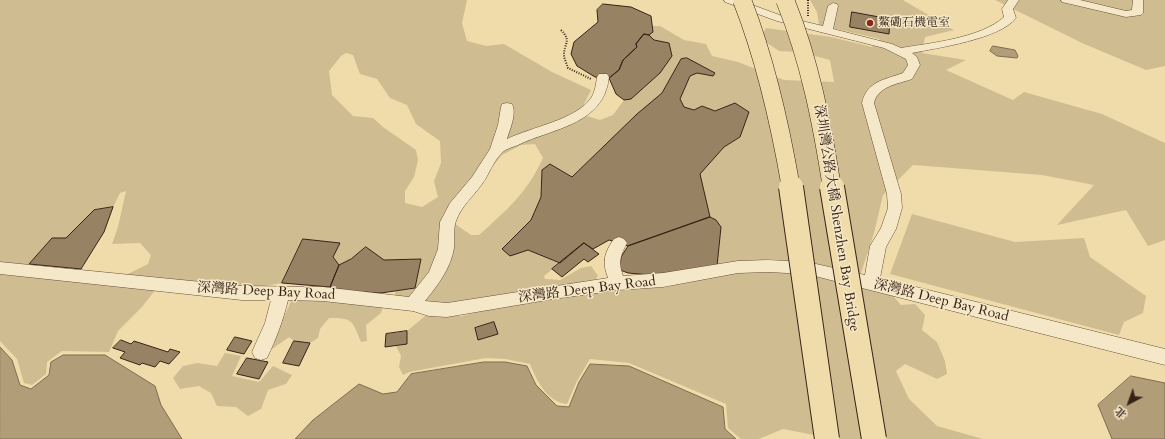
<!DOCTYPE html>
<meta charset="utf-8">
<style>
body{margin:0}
#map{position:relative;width:1165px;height:439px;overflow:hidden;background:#efdcaa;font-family:Cardo,"Noto Serif SC",serif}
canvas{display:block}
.north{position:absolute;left:1109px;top:383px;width:40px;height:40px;-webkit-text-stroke:3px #f5e8c8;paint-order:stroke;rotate:221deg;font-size:11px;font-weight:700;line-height:16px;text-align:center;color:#382217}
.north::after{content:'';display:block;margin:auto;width:14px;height:18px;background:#382217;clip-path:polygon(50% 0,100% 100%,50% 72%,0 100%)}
</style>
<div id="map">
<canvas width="1165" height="439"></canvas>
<div class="north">北</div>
</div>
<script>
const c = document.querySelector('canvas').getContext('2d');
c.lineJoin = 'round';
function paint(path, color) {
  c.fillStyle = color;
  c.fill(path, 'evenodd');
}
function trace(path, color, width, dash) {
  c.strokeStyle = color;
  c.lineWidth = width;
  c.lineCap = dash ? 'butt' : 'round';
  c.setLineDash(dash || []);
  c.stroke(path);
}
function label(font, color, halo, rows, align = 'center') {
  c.font = font + ' Cardo,"Noto Serif SC",serif';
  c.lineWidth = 3;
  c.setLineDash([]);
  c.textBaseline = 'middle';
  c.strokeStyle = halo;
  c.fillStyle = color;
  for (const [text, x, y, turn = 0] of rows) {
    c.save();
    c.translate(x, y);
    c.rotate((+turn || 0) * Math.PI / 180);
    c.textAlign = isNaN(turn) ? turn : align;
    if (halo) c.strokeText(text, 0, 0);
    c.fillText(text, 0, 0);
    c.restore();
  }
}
paint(new Path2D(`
 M 0,0 L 467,0 L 462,23 L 467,41 L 486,46 L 504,44 L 552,72 L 591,90 L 584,104 L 587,116 L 600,120 L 613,115 L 624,100 L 672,56 L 669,43 L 654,40 L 649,35 L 653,32 L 652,26 L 660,26 L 684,40 L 706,44 L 712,56 L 738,62 L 784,80 L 834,82 L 830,60 L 800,52 L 779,51 L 760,38 L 766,28 L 831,37 L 872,47 L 880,39 L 819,25 L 817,12 L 810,0 L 903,0 L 954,30 L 925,37 L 922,53 L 966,60 L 946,70 L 1013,100 L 1024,92 L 1102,114 L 1165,143 L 1165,240 L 1148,246 L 1126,210 L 1057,225 L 1094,185 L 1042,175 L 913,165 L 883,195 L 874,233 L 861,273 L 822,265 L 770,259 L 717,266 L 721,227 L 716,221 L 710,217 L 700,174 L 724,147 L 740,137 L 749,112 L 735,103 L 715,111 L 702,106 L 694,110 L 684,107 L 680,99 L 690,76 L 697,73 L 713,76 L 715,73 L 687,58 L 681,59 L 662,93 L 572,177 L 550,164 L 542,170 L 541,197 L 531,220 L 502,249 L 528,250 L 560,263 L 544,276 L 545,279 L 560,280 L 581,268 L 591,266 L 598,276 L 594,281 C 546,287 498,301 449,304 C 431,306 413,300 395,296 L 395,291 L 415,288 L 421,259 L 384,260 L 366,247 L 351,259 L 339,265 L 333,257 L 339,243 L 303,239 L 282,283 L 258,287 L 230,286 L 164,279 L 142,307 L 118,331 L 109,352 L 62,351 L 47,362 L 46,374 L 32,385 L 24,383 L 17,359 L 0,341 ZM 346,53 L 353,55 L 360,74 L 377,79 L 390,98 L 407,105 L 416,124 L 440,141 L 441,163 L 434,181 L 438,197 L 422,207 L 405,203 L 405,191 L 414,177 L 418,160 L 416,150 L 383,127 L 373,118 L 353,116 L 332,95 L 329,71 L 341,56 ZM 535,144 L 543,158 C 527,193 507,210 479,235 L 471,235 L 455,224 L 461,204 L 502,155 L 521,145 ZM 126,191 L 118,227 L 112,244 L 140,243 L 151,255 L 148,264 L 126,275 L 29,264 L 52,238 L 66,238 L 94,210 L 113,207 L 120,193 Z
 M 995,0 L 1165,0 L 1165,66 L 1146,70 L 1082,43 Z
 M 912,214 L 1015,242 L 1084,238 L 1090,257 L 1146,296 L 1143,313 L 1124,322 L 1119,335 L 890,274 Z
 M 768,270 L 807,272 L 888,290 L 901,305 L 915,304 L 925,315 L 922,330 L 937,342 L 945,361 L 947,374 L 937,379 L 905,364 L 896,371 L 909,399 L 937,426 L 983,439 L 835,439 L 783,429 L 759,439 L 741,439 L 728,428 L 726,404 L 629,363 L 590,359 L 577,381 L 567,404 C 547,402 537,381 530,364 L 505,359 L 486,358 L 409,372 L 403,375 L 399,367 L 401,356 L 396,346 L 407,344 L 407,331 L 425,316 L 462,316 L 491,308 L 596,292 L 667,287 L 703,279 L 738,272 Z
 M 292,299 L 320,299 L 384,305 L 381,313 L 366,325 L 367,341 L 361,342 C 352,320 353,318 329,318 L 320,329 L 318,338 L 310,343 L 294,341 L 289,337 L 272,349 L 269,345 L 276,334 Z
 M 225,353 L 241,356 L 232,376 L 259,382 L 273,366 L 292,375 L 286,384 L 268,390 L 261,409 L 248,416 L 236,407 L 217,406 L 211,393 L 199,386 L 180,389 L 173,378 L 183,366 L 197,363 L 217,366 Z`), '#d0bc91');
const water = new Path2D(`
 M 993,46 L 1015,50 L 1018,56 L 1017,58 L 997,56 L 990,51 Z
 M 0,347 L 12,360 L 20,385 L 31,389 L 49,375 L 51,362 L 63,355 L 105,355 L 155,386 L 161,405 L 182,439 L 0,439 Z
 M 484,362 L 505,362 L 527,366 L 536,385 L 557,406 L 569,407 L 579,382 L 590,364 L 629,366 L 723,407 L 725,429 L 736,439 L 295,439 L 313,420 L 359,384 L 383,394 L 397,392 L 411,374 Z
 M 1131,376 L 1165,383 L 1165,439 L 1112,439 L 1098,405 Z`);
paint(water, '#b19d78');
trace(water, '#816c51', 1);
const building = new Path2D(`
 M 603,4 L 631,7 L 651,16 L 653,32 L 649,35 L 644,34 L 636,44 L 637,47 L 623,60 L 619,70 L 609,78 L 595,77 L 577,66 L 571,54 L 574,42 L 598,22 L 597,10 Z
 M 852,12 L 890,19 L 889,34 L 850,27 Z
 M 644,34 L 649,35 L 654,40 L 669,43 L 672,56 L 660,73 L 631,99 L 624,100 L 616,94 L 609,78 L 619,70 L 623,60 L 637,47 L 636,44 Z
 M 687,58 L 715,73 L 713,76 L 697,73 L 690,76 L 680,99 L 684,107 L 694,110 L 702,106 L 715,111 L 735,103 L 749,112 L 740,137 L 724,147 L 700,174 L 710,217 L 628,246 L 609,240 L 593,249 L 584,243 L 560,263 L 528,250 L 510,256 L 502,249 L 531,220 L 541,197 L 542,170 L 550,164 L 572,177 L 637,114 L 662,93 L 681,59 Z
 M 113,207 L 104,232 L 81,269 L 29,264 L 52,238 L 66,238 L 94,210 Z
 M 710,217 L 716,220 L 721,227 L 717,266 L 651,275 L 628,273 L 620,270 L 621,257 L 628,246 Z
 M 303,239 L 340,243 L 333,257 L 339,265 L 330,287 L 282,283 Z
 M 584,243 L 599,254 L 588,262 L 584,259 L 562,277 L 552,269 Z
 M 366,247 L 384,260 L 421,259 L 415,288 L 381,293 L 348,291 L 330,287 L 339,265 L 351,259 Z
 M 494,322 L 498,334 L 478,340 L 475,328 Z
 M 407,331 L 407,344 L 385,347 L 386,334 Z
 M 235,337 L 252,341 L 244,354 L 227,350 Z
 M 121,340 L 131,344 L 134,341 L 168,352 L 170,349 L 180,352 L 169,364 L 160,361 L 155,367 L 142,363 L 140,365 L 120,358 L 125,352 L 113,348 Z
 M 294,341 L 310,343 L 299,366 L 283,363 Z
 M 247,358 L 268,362 L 259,379 L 237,374 Z`);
paint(building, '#978363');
trace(building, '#382217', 1);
const minor = new Path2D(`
 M 724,0 L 739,0 L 785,17 L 823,26 L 828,6 L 833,3 L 837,4 L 838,6 L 833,29 L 892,44 L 901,48 C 931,43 981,38 1004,17 L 1002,9 L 1008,0 L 1019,0 L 1013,9 L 1016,18 C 1000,39 937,48 912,53 L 917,57 L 920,65 L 912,79 C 898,84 878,86 874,103 L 901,194 L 902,208 L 896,229 L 886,247 L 880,278 L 1165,349 L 1165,365 L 807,274 L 768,272 L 738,273 L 663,287 L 618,290 L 553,299 L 447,317 L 429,316 L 413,311 L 323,301 L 288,300 C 283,321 276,339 267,358 L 261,360 L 255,358 L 252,352 L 265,323 L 271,300 L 242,300 L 0,274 L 0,262 L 242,286 L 323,287 L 409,297 L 429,272 L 438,249 L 440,222 L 450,203 L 472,177 L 490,149 L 498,125 L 501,107 L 502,104 L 507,103 L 512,104 C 517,113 510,129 507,139 C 531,127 576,120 591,98 C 595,92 596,84 597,77 L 599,74 L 607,74 L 609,77 C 604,125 553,128 518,145 C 513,147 505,149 502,153 C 493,161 489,175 482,184 C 473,197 462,205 456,221 C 453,229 455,239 454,248 C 451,268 438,285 425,301 L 447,303 L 608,278 C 602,262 604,253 614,239 L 619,237 L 624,239 L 627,243 C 620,256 618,262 623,276 L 663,273 L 738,261 L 768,260 L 807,262 L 865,275 L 870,246 L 881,228 L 888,208 L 887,194 L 862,103 C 867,81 884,80 903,73 L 908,65 L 906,59 L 884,48 L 777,21 L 725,2 Z
 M 1061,0 L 1080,0 L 1126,11 L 1132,10 L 1133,0 L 1143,0 L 1143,13 L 1141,15 L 1126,17 L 1062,2 Z`);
trace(minor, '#66503c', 1);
trace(new Path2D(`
 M 808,0 L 808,16
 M 561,30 C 572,41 564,43 564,55 C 564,59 567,64 568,68 L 591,79`), '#382217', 2, [1, 1.5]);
paint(minor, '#f5e8c8');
const highwayBridgeFar1 = new Path2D(`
 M 742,0 C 766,61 780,124 791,188
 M 785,0 C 810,61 822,124 832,188`);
const highwayBridge = new Path2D(`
 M 791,187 L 827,439
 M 832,187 L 874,439`);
trace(highwayBridgeFar1, '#382217', 19, []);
trace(highwayBridge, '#382217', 26, []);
trace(highwayBridgeFar1, '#efdcaa', 18);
trace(highwayBridge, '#efdcaa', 24);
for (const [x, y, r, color] of [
 [870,23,4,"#8f2418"]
]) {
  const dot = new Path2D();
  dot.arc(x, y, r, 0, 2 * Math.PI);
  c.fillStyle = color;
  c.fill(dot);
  trace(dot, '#f5e8c8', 1.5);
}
label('12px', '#382217', '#f5e8c8', [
 ["鰲磡石機電室",878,23]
], 'left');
label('14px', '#382217', '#f5e8c8', [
 ["深圳灣公路大橋 Shenzhen Bay Bridge",836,218,81],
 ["深灣路 Deep Bay Road",587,290,-7],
 ["深灣路 Deep Bay Road",266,292,3],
 ["深灣路 Deep Bay Road",941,301,14]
]);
</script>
